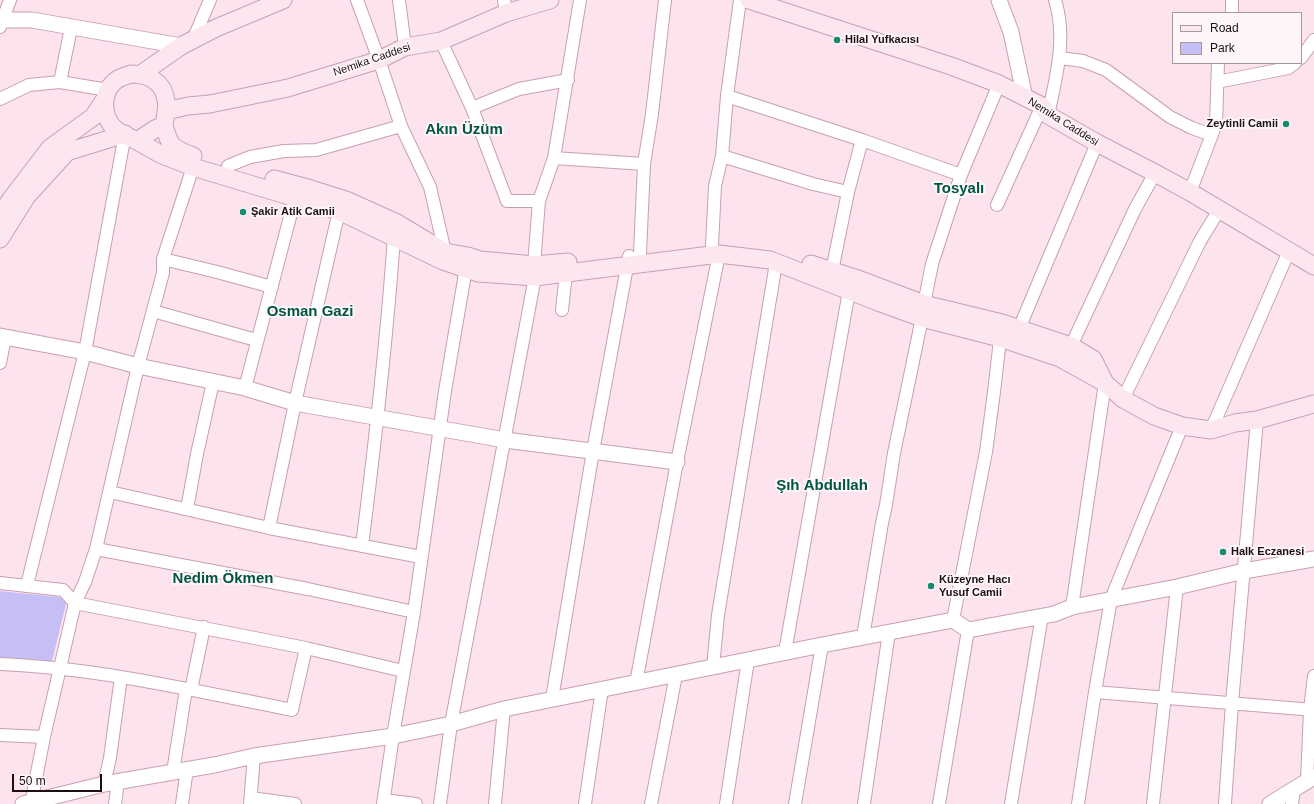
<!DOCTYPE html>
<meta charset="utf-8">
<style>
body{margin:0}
#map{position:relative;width:1314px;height:804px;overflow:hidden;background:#fde3ee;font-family:Helvetica,sans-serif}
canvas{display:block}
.legend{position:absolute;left:1172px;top:12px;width:130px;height:52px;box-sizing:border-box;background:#fef5f9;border:1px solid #a4999e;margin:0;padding:5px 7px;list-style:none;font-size:12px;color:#1e0f16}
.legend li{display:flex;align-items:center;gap:8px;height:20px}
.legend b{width:20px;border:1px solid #a4999e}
.scale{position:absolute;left:12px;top:774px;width:90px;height:18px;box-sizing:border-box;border:2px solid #1e0f16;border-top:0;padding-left:5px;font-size:12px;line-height:14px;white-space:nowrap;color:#1e0f16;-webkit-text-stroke:3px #fef5f9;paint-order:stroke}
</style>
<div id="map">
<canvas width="1314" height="804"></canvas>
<ul class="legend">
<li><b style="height:5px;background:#fce6f0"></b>Road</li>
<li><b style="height:11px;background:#c5bff5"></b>Park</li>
</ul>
<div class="scale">50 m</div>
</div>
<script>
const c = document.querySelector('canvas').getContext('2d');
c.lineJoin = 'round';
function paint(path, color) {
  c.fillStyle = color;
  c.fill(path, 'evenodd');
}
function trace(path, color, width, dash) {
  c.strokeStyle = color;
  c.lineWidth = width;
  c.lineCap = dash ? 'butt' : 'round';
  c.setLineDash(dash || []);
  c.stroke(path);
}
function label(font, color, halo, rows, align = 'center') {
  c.font = font + ' Helvetica,sans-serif';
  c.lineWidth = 4;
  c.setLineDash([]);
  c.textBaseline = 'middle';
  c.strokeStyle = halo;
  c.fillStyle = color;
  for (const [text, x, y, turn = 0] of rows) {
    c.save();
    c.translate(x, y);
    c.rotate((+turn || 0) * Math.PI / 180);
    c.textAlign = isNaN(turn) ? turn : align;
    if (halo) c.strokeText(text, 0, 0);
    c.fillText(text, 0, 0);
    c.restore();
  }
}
paint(new Path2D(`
 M 0,591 L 58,597 L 67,600 L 51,665 L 0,660 Z`), '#c5bff5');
const minor = new Path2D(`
 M 357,0 L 379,60 L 401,126 L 430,187 L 445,252
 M 399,0 L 405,47
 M 504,0 L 506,13
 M 1232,0 L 1232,13
 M 0,27 L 10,0
 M 193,40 L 210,0
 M 441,41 L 472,108 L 507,201 L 539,201
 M 1060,58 L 1083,61 L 1106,70 L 1170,117 L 1192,128 L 1212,135
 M 1301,58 L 1314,40
 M 60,82 L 71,28
 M 1217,82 L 1288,68 L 1295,63
 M 727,96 L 862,140 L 961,175
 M 0,99 L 29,85 L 60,82 L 108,90
 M 472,108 L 519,89 L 568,80
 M 1048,115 C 1056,78 1067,38 1055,0
 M 722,156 L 813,184 L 848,192
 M 554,158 L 644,164
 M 228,166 L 250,157 L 284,151 L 316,150 L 401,126
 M 1190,192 L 1216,124 L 1218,63
 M 997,205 L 1042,106
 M 712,245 L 715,186 L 722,156 L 727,96 L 740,0
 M 640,253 L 644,164 L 652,114 L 665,0
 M 163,259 L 217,272 L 272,287
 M 832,271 L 848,192 L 862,140
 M 924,304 L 932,264 L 961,175 L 999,84
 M 562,310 L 566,273
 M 153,311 L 256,340
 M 1016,336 L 1097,143
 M 1071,346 L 1135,209 L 1155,173
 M 0,363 L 5,337
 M 245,388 L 295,198
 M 1123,399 L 1200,241 L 1219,210
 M 1211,430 L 1289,251
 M 110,492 L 269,528 L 421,557
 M 187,509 L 197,454 L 213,382
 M 269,528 L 295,403 L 339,211
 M 362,546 C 375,443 387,340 394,236
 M 96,549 L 308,589 L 414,612
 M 0,583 L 63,590 L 75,603 L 306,648 L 403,671
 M 27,585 L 85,352 L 125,134
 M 1072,607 L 1105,383
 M 953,620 L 986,452 L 994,392 L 1001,331
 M 863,637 L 882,523 L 886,505 L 894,453 L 922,318
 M 785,652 L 849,291
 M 0,664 C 99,668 196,691 292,710 L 306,648
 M 713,667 L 718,615 L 776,263
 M 636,683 L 677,462 L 719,254
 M 191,690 L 204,627
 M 1095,692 L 1314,710
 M 552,699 L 593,451 L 629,256
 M 0,735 L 44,737
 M 173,772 L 186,689
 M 1307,781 L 1310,710 L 1314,676
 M 104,784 L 110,758 L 121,677
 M 251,798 L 295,804
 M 384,800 L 416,804
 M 31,804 L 44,737 L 75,603 L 85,582 L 96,549 L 138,366 L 163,273 L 163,259 L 193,167
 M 115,804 L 118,782
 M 182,804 L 187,769
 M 250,804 L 254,756
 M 383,804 L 393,736 L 414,612 L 445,391 L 467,262
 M 440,804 L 451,724 L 535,277 L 534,265 L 539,201 L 554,158 L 580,0
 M 495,804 L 504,709
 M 585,804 L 602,689
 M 651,804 L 676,675
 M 726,804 L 748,660
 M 795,804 L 822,645
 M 864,804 L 889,632
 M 939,804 L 968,630
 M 1011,804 L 1042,615
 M 1078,804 L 1095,692 L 1111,599 L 1182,426
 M 1153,804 L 1177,587
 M 1225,804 L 1232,703 L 1257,420
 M 1292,804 L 1294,789`);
const tertiary = new Path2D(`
 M 999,0 L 1011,32 L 1025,98
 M 0,20 L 32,20 L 181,46
 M 0,336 L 85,352 L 138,366 L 245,388 L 295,403 L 505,440 L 677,462
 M 23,804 L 104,784 L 214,765 L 254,756 L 393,736 L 451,724 L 504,709 L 822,645 L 953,620 L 968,630 L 1054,614 L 1072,607 L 1177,587 L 1244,571 L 1314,559
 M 1270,804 L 1314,777`);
const secondary = new Path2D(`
 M 749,0 L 951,66 L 999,84 L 1042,106 L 1048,115 L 1097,143 L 1155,173 L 1190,192 L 1314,266
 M 131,74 C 148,74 163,81 166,100 C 168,108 165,117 164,125 L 155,129 L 137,141 C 130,137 121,134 115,129 C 102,117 101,94 114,82 C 119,77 125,76 131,74 Z
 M 141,74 L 181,46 L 216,28 L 283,0
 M 166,111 L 188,106 L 210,104 L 288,88 L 379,60 L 405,47 L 441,41 L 506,13 L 550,0
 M 164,125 C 170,147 172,148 193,156
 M 137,141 L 162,155 L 193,167 L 339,211 L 443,261 L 478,273 L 535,277 L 719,254 L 770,260 L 878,302 L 922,318 L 1000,338 L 1060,358 L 1105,383 L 1123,399 L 1154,416 L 1182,426 L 1211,430 L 1235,423 L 1257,420 L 1314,404
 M 274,179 L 311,189 L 346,200 L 397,223 L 445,252 L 468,256 L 480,260 L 534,265 L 568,262
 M 0,215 L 11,199 L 50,148 L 93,117 L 105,99
 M 0,239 L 27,196 L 67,152 L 125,134
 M 811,264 L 855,278 L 924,304 L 1002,323 L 1071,346 L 1093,359 L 1105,383`);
trace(minor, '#c89fb2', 14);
trace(tertiary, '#c89fb2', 17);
trace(secondary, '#c89fb2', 19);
trace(minor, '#fff', 12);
trace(tertiary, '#fff', 15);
trace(secondary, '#fce6f0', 17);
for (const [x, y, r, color] of [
 [837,40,4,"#158a6c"],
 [1286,124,4,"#158a6c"],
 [243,212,4,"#158a6c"],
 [1223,552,4,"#158a6c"],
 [931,586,4,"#158a6c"]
]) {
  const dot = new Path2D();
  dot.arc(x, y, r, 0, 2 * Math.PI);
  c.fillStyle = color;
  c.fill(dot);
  trace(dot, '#fef5f9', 1.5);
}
label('bold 11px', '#1e0f16', '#fef5f9', [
 ["Hilal Yufkacısı",845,40],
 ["Zeytinli Camii",1278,124,"right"],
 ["Şakir Atik Camii",251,212],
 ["Halk Eczanesi",1231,552],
 ["Küzeyne Hacı",939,580],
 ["Yusuf Camii",939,593]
], 'left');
label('11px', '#1e0f16', '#fef5f9', [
 ["Nemika Caddesi",372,60,-19],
 ["Nemika Caddesi",1063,122,32]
]);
label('bold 15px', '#015641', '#fef5f9', [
 ["Akın Üzüm",464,130],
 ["Tosyalı",959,189],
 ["Osman Gazi",310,312],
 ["Şıh Abdullah",822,486],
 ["Nedim Ökmen",223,579]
]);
</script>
